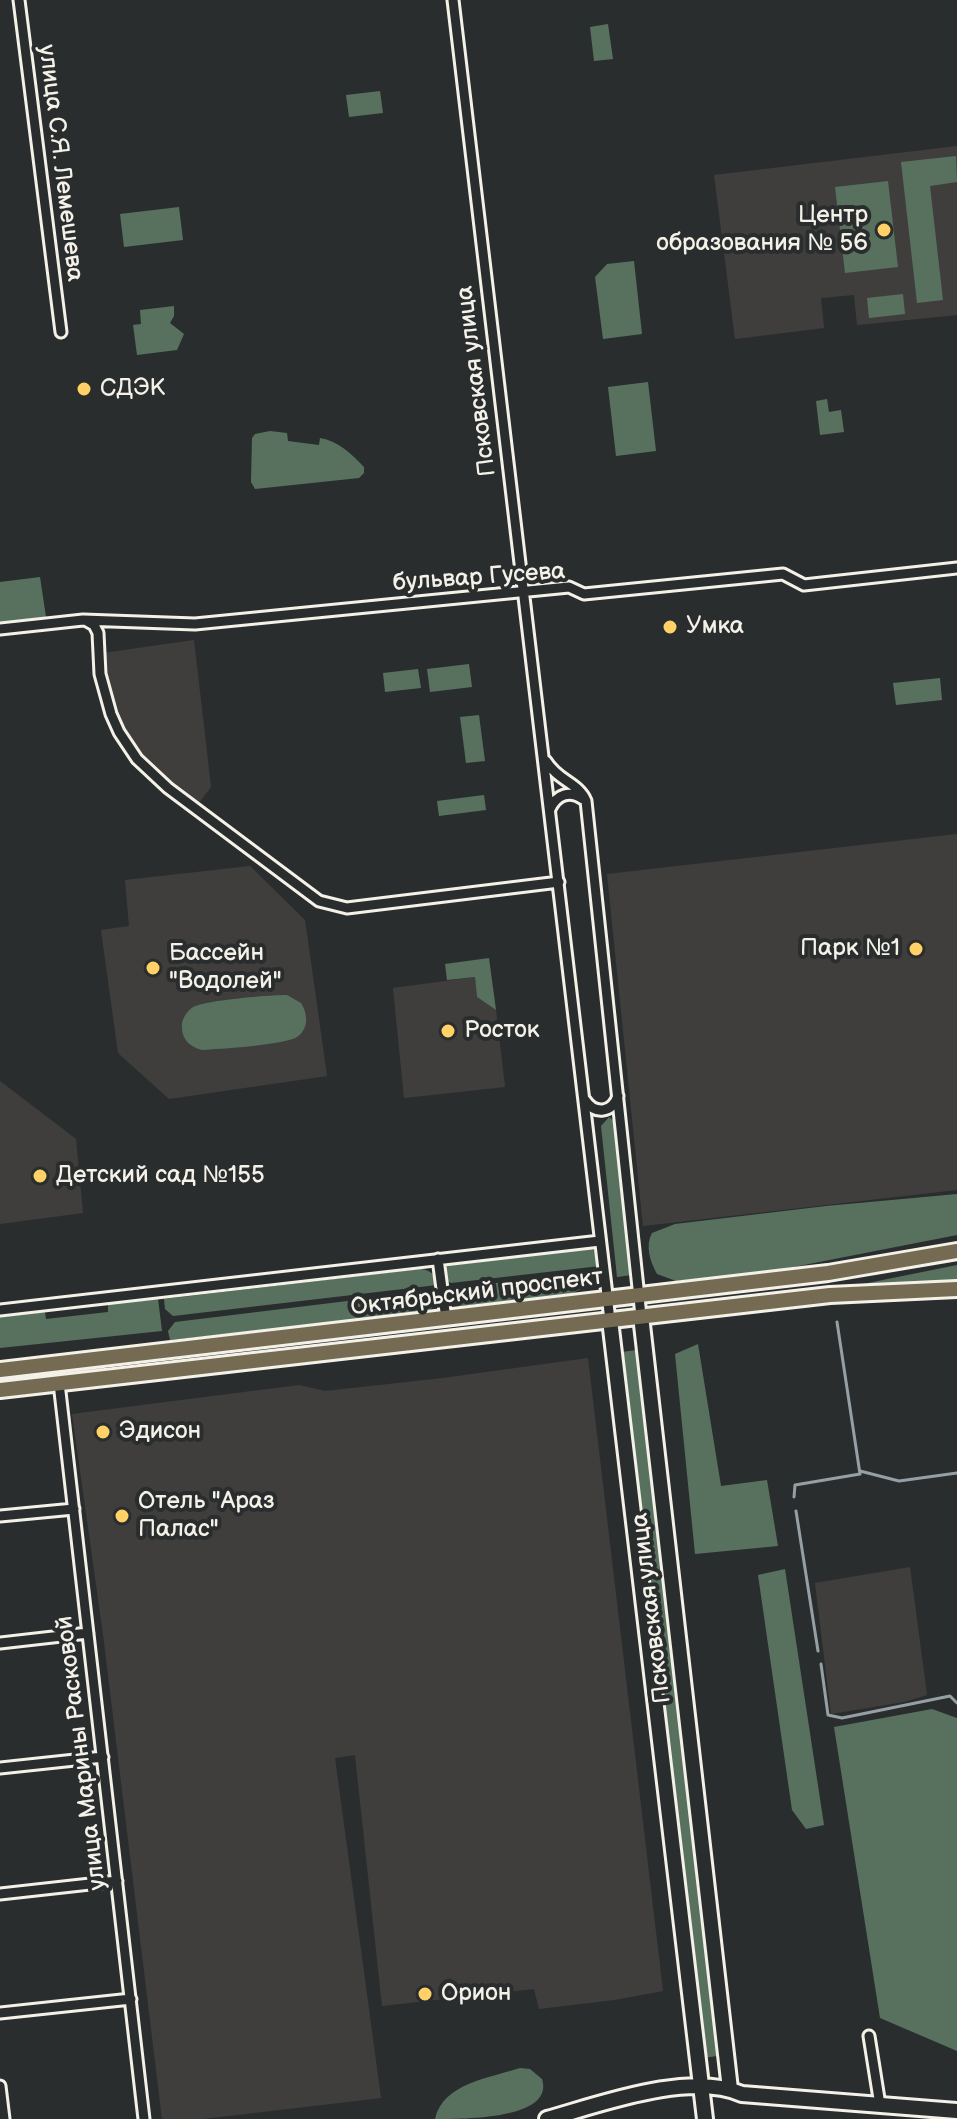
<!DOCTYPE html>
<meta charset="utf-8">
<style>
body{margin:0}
canvas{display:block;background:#2a2d2e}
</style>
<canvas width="957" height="2119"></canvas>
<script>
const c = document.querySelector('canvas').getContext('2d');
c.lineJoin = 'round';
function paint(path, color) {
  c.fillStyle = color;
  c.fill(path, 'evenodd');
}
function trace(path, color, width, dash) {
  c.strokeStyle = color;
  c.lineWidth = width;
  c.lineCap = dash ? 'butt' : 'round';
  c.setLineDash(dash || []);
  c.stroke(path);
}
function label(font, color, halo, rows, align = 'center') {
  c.font = font + ' "Balsamiq Sans",sans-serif';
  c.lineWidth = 8;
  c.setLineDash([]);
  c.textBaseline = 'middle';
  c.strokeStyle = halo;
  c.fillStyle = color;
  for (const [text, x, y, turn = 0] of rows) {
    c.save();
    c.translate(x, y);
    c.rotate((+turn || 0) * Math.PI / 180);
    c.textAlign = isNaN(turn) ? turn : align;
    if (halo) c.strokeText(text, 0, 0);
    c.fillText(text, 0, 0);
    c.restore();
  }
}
paint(new Path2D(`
 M 957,146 L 957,315 L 857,325 L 854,295 L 821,298 L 824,328 L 735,339 L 714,175 Z
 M 194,640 L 211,787 L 198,804 L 156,772 L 135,749 L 122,728 L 107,691 L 103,653 Z
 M 957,834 L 957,1190 L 643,1226 L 607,874 Z
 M 250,866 L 305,920 L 327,1076 L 169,1099 L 118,1053 L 101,930 L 129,926 L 125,880 Z
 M 475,977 L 477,997 L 496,1010 L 505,1087 L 404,1098 L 393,988 Z
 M 0,1081 L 76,1139 L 83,1213 L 0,1224 Z
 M 588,1358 L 663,1991 L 614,2000 L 539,2009 L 534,1989 L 382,2006 L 355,1755 L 335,1758 L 381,2098 L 203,2119 L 162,2119 L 103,1634 L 72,1414 L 299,1385 L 325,1391 L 443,1378 Z
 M 910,1567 L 927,1695 L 904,1702 L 831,1714 L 815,1583 Z`), '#403e3d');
paint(new Path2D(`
 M 608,24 L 613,59 L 594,61 L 590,27 Z
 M 380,91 L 383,113 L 349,117 L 346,95 Z
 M 956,156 L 957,182 L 930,186 L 943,300 L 917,303 L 901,162 Z
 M 888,181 L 898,267 L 845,273 L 835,187 Z
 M 179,207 L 183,240 L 124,247 L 120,214 Z
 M 634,261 L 642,334 L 603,339 L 595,277 L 607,264 Z
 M 903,294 L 905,314 L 869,318 L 867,298 Z
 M 174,306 L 174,316 L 170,323 L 184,334 L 177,350 L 137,355 L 133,325 L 141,324 L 140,310 Z
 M 648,382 L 656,451 L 616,456 L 608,387 Z
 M 827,399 L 829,412 L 841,410 L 844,432 L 820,435 L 816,401 Z
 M 270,431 L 287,433 L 288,441 L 319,445 L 320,438 C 338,441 352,454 364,467 L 364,473 L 359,478 L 255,489 L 251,482 L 252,438 L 255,434 Z
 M 40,577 L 46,617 L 0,622 L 0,582 Z
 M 469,664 L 472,687 L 430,692 L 427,669 Z
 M 418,669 L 421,688 L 385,692 L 383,673 Z
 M 940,678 L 942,700 L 896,705 L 893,683 Z
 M 479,715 L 485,761 L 466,763 L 460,717 Z
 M 484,795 L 486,810 L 439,816 L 437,801 Z
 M 489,958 L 496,1010 L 477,997 L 475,977 L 447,980 L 445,964 Z
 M 287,995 L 301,1003 C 308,1014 309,1029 297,1037 C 285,1045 218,1049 202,1050 C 191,1047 182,1040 182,1028 C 181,1020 186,1012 193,1007 C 207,1000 270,995 287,995 Z
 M 609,1117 L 614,1121 L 632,1275 L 617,1277 L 601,1126 Z
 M 957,1194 L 957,1235 L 768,1272 L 676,1281 L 657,1274 C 650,1261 645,1246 652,1233 L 675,1224 L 826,1206 Z
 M 589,1247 L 599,1254 L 600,1266 L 451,1283 L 446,1280 L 445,1269 L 448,1265 Z
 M 957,1265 L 957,1280 L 853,1286 Z
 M 419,1269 C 429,1269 436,1274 437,1285 L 173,1316 L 165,1309 L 164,1299 Z
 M 589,1272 L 594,1277 L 585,1287 L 569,1295 L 460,1306 L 454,1303 L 446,1289 Z
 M 438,1290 C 437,1302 436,1307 424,1313 L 170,1340 L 168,1331 L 175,1322 Z
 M 158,1299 L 162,1331 L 0,1348 L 0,1317 L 45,1312 L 46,1319 L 108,1312 L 108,1304 Z
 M 698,1344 L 721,1486 L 767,1480 L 778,1546 L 695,1554 L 675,1354 Z
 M 636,1350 L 717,2056 L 703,2058 L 622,1352 Z
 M 785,1569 L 824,1825 L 806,1829 L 792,1810 L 758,1575 Z
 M 932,1709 L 957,1718 L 957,2051 L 880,2018 L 834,1727 Z
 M 520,2068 L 530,2069 L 542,2079 C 555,2119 465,2119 435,2119 C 443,2083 490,2078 520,2068 Z`), '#58715e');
trace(new Path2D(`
 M 860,1471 L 899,1481 L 957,1473
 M 794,1497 L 795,1485 L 860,1474 L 837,1322
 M 796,1511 L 818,1651
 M 821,1664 L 828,1715 L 842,1718 L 950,1696 L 957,1703`), '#969fa3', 3);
const street = new Path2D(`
 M 19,0 L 61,332
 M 453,0 L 610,1320
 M 87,621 L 94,625 L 98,633 L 100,674 L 111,714 L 119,732 L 137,759 L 168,788 L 319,901 L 347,908 L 559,882
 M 0,629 L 83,620 L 195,624 L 569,587 L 584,594 L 783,574 L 804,585 L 957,568
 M 546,761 C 558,781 579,783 586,801 L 641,1316
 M 550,809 C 557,794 570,790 583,799
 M 585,1100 C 595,1115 612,1113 618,1096
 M 438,1259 L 446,1319
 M 0,1310 L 600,1241
 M 59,1383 L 144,2119
 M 0,1516 L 74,1509
 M 0,1643 L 88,1633
 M 0,1768 L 103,1757
 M 0,1894 L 117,1881
 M 0,2013 L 131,1999
 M 869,2036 L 880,2105
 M 0,2086 L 4,2119`);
const secondary = new Path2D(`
 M 641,1316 L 730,2089
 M 610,1320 L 705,2119
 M 547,2119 C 601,2104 689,2071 742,2094 L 957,2111`);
const primary = new Path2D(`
 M 0,1370 L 828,1273 L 957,1251
 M 0,1390 L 830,1295 L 957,1289`);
trace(street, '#f4f1e8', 15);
trace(secondary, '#f4f1e8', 20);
trace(primary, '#f4f1e8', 20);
trace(street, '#2a2d2e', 9);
trace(secondary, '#2a2d2e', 14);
trace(primary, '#746b52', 14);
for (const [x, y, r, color] of [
 [884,230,8,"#ffd166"],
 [84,389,8,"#ffd166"],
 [670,627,8,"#ffd166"],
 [916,949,8,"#ffd166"],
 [153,968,8,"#ffd166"],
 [448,1031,8,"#ffd166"],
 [40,1176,8,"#ffd166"],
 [103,1432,8,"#ffd166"],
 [122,1516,8,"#ffd166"],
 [425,1994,8,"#ffd166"]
]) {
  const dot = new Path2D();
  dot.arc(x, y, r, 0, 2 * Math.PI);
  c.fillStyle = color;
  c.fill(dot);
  trace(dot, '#2a2d2e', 3);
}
label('24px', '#f4f1e8', '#2a2d2e', [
 ["улица С.Я. Лемешева",60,163,83],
 ["Псковская улица",477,381,-97],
 ["бульвар Гусева",479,578,-4],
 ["Октябрьский проспект",477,1293,-7],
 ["Псковская улица",652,1608,-97],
 ["улица Марины Расковой",82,1753,-97]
]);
label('24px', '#f4f1e8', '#2a2d2e', [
 ["Центр",868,216,"right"],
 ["образования № 56",868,244,"right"],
 ["СДЭК",100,389],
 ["Умка",686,627],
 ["Парк №1",900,949,"right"],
 ["Бассейн",169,954],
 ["\"Водолей\"",169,982],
 ["Росток",464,1031],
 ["Детский сад №155",56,1176],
 ["Эдисон",119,1432],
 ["Отель \"Араз",138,1502],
 ["Палас\"",138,1530],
 ["Орион",441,1994]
], 'left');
</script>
